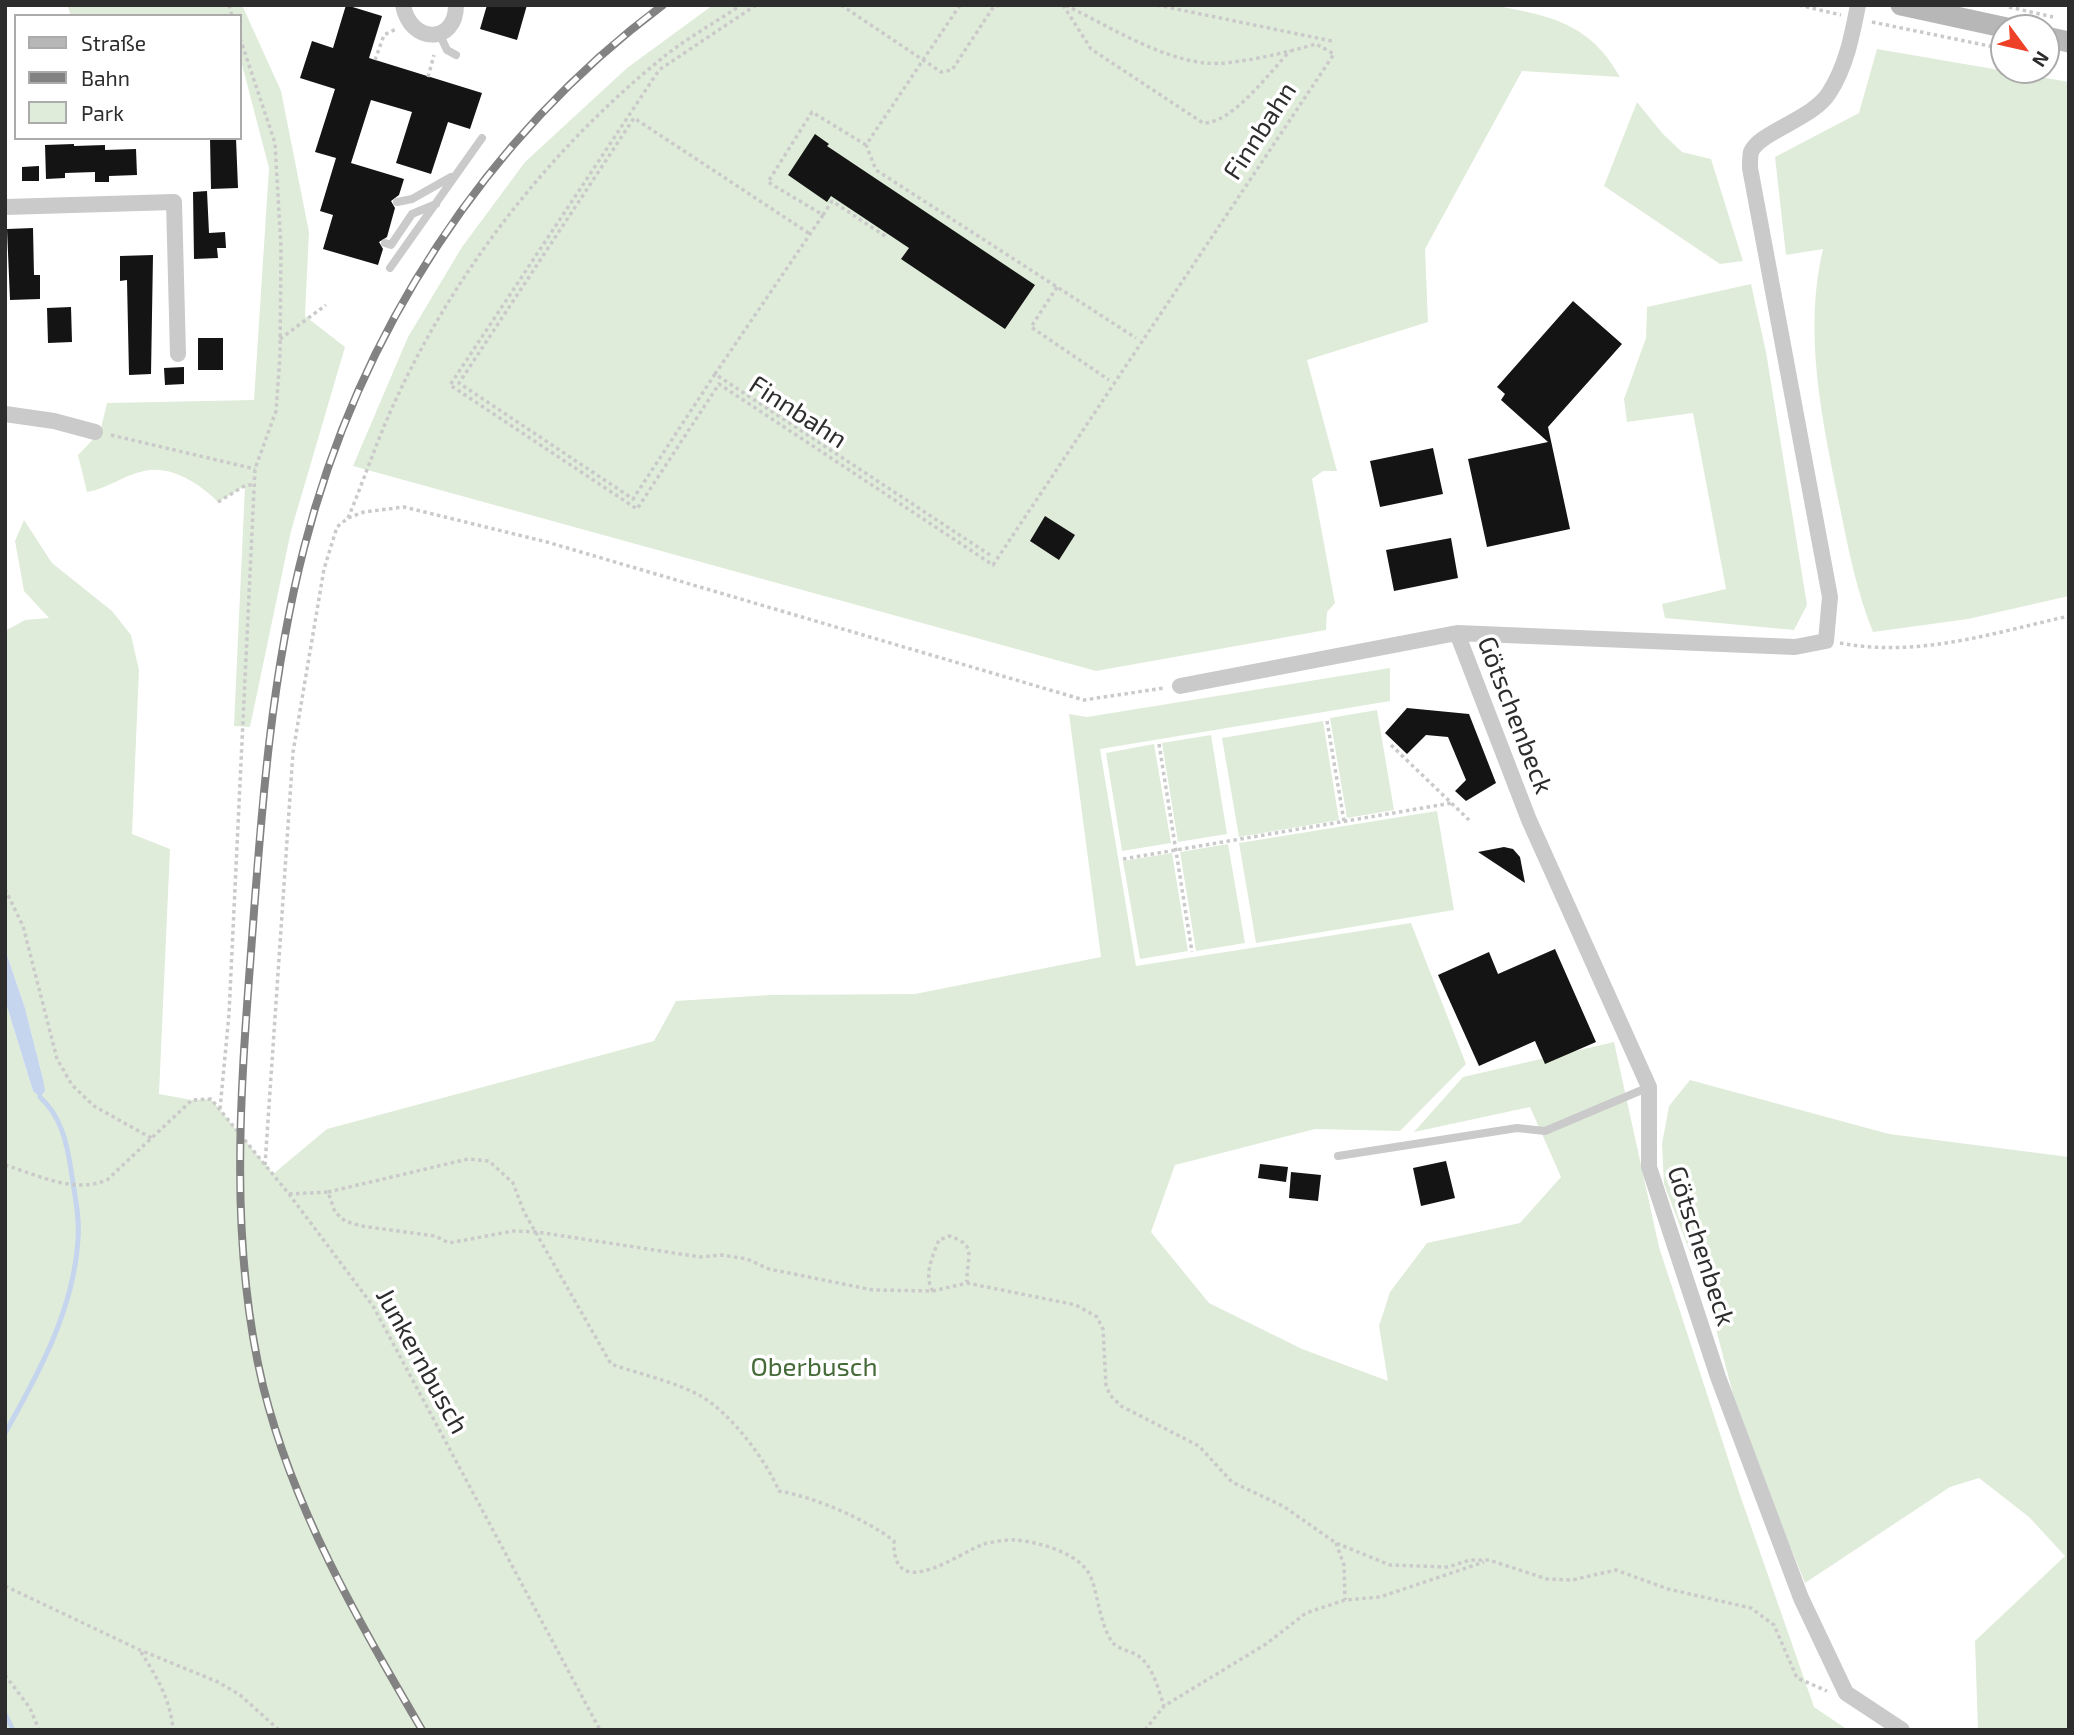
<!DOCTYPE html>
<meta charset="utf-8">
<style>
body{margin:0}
#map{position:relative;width:2074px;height:1735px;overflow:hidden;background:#fff;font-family:"Exo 2",sans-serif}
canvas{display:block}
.frame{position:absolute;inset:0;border:7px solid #2d2d2d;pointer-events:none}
.legend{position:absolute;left:14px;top:14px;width:228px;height:126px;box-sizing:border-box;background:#fff;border:2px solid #ababab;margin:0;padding:9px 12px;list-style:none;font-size:21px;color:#2d2d2d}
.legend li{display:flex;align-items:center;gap:14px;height:35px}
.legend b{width:35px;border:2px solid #ababab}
.north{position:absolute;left:1990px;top:14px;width:70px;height:70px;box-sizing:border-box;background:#fff;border:2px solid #ababab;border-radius:50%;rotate:123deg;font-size:19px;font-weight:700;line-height:28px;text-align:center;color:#2d2d2d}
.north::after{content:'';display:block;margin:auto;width:24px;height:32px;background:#ed4026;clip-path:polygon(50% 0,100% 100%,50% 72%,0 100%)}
</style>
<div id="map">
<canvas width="2074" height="1735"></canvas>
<div class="frame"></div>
<ul class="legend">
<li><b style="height:9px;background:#b7b7b7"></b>Straße</li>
<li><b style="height:9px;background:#828282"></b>Bahn</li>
<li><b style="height:19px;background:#e0ecda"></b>Park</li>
</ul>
<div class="north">N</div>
</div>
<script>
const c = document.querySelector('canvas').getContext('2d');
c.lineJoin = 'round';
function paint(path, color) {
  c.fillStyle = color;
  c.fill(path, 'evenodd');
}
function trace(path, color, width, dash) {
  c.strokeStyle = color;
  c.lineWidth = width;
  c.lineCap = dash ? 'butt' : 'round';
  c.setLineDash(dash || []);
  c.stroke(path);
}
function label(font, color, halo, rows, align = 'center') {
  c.font = font + ' "Exo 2",sans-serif';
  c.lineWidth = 7;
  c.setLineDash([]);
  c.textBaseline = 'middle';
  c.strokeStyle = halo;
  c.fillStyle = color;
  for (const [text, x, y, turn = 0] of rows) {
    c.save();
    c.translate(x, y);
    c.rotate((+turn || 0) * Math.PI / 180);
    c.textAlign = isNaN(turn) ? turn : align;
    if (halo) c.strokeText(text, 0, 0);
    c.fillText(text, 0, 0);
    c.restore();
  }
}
paint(new Path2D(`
 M 67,5 L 242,5 L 281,91 L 309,232 L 305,316 L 345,347 L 291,531 L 250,727 L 234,726 L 245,486 L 218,502 C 200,484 171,465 144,471 C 124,475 107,489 87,492 L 78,455 L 100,432 L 107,403 L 254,400 L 269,168 L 240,57 L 240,16 L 71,16 Z
 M 713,5 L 1492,5 C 1550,16 1589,22 1620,77 L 1522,71 L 1425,249 L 1428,322 L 1307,360 L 1337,471 L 1323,471 L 1312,479 L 1335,603 L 1327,612 L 1326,630 L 1096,671 L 353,466 L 408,337 L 462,247 L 525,162 L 627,68 Z
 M 1877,49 L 2069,82 L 2069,596 L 1968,619 L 1873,632 C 1856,590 1848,547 1839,503 C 1822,420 1803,332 1823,249 L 1786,255 L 1775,157 L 1859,113 Z
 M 1637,102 L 1663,134 L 1682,152 L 1711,159 L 1743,261 L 1720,264 L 1604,186 Z
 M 1751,284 L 1766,352 L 1807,605 L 1794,630 L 1665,618 L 1662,604 L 1726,589 L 1693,413 L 1627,422 L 1624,399 L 1646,338 L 1647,307 Z
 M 24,520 L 52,563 L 112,611 L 131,635 L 139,670 L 132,834 L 170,849 L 159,1094 L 192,1100 L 211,1099 L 273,1174 L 327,1129 L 654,1041 L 676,1001 L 770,995 L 915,994 L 1101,957 L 1069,714 L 1087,717 L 1390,668 L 1390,701 L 1100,749 L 1136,966 L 1411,923 L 1466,1064 L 1400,1131 L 1315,1129 L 1175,1165 L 1151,1232 L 1209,1303 L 1302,1349 L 1388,1381 L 1379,1326 L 1390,1292 L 1427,1243 L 1520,1223 L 1561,1177 L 1530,1107 L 1414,1132 L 1463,1077 L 1614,1042 L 1659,1247 L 1739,1492 L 1814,1707 L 1848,1730 L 5,1730 L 5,1000 L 33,1091 L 43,1079 L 25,1008 L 5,949 L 5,631 L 25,620 L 49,618 L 24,591 L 15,541 Z
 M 1377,710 L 1394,810 L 1347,818 L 1330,718 Z
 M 1323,721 L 1339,820 L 1239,837 L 1222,738 Z
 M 1211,735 L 1227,834 L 1178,842 L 1162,743 Z
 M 1154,744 L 1171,843 L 1122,851 L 1106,753 Z
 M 1437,811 L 1454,910 L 1256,943 L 1239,843 Z
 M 1228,844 L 1245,943 L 1196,951 L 1180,852 Z
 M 1172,853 L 1188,951 L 1140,959 L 1123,861 Z
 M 1690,1080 L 1889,1134 L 2069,1157 L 2069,1730 L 1978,1730 L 1975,1641 L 2065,1556 L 2029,1517 L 1979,1478 L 1950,1487 L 1805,1583 L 1741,1425 L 1709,1302 L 1664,1184 L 1662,1144 L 1669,1106 Z`), '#e0ecda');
paint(new Path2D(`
 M 5,949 L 25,1008 L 43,1079 L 45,1091 L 40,1097 L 33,1091 L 5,1000 Z`), '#c5d5ed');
trace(new Path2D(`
 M 5,1433 C 39,1373 74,1309 78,1239 C 80,1216 74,1192 71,1170 C 67,1143 61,1116 40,1097
 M 5,1714 L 13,1730`), '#c5d5ed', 5);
paint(new Path2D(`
 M 346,5 L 382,16 L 369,58 L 482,93 L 470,129 L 448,122 L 431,174 L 396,163 L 412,112 L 371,100 L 351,163 L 404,179 L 399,195 L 391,201 L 395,208 L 387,237 L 379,242 L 383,249 L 378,265 L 323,249 L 333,215 L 320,211 L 336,158 L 315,152 L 335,89 L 300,78 L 312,41 L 333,48 Z
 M 487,5 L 527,5 L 517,40 L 480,29 Z
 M 815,134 L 829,144 L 827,146 L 1035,285 L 1005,329 L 901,259 L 909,248 L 831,196 L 827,202 L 788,175 Z
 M 210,138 L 236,138 L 238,188 L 211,189 Z
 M 74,144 L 74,146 L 105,145 L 105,150 L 136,149 L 137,175 L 109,176 L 109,182 L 95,182 L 95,172 L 65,173 L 65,178 L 46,179 L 45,145 Z
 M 39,166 L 39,181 L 22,181 L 22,167 Z
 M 207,191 L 209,233 L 225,232 L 226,248 L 217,248 L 218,258 L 194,259 L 193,192 Z
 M 33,228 L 34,275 L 40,275 L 40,299 L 10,300 L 7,229 Z
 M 153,255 L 151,374 L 129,375 L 127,280 L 120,281 L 120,256 Z
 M 1573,301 L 1622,344 L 1548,427 L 1570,529 L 1487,547 L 1468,459 L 1548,442 L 1501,400 L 1505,394 L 1497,387 Z
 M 71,307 L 72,342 L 48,343 L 47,308 Z
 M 198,338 L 223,338 L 223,370 L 198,370 Z
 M 184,367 L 184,384 L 165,385 L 164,368 Z
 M 1433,448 L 1443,494 L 1380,507 L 1370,461 Z
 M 1045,516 L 1075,535 L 1059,560 L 1030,541 Z
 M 1451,538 L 1458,578 L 1394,591 L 1386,550 Z
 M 1407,708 L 1469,714 L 1496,783 L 1466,801 L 1455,791 L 1466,780 L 1448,737 L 1426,735 L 1407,754 L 1385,733 Z
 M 1504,847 L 1513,849 L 1520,857 L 1525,883 L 1478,852 Z
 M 1555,949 L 1596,1042 L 1545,1064 L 1535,1041 L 1479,1066 L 1438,975 L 1489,952 L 1498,974 Z
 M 1446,1161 L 1455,1198 L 1421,1206 L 1413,1168 Z
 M 1260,1164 L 1288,1167 L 1286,1182 L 1258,1178 Z
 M 1291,1172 L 1321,1175 L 1318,1201 L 1289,1198 Z`), '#141414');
trace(new Path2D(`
 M 229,5 L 232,16
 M 756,5 L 659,70 L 450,385 L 637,509 L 719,384 L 993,565 L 1334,54 L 1316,44 C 1288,52 1233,66 1205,63 C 1156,57 1109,26 1065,5
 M 841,5 L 941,72 L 952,70 L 994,6 L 1003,5
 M 960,5 L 866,145 L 876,170 L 1136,338
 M 1063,5 L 1091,49 L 1203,123 C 1232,124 1270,72 1290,51
 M 1157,5 L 1332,41
 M 1799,5 L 1841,15
 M 2009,7 L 2053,17
 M 1872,22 L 2004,49
 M 375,60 L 384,35 L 396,29
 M 428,77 L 434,55
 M 866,145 L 812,112 L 768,182 L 823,215 L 832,201 L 888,238
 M 823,215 L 715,374 L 990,555
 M 1057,287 L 1031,327 L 1109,380
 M 280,339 L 326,305
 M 715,374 L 633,499 L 459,383 L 634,118 L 810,234
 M 111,435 L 255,469
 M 218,502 L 246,485 L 255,485
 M 348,518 C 361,487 372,455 385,424 C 445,283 546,151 666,55 C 689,37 716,22 741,5
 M 1840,643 C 1918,658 1993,633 2069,616
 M 1327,721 L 1344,821
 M 1159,744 L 1192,952
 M 1391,745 L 1469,820
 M 1123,859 L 1452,803
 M 5,889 L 23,926 L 57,1059 L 72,1085 L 94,1106 L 153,1139
 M 220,1109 L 229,1014 L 255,469 L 276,411 L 280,356 L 281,248 L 275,143 L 240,38
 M 5,1165 C 38,1175 74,1194 107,1180 L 192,1100 L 211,1099 L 289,1194 L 373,1306 L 600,1730
 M 265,1165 L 293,752 L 324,569 L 337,527 L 348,518 L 364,512 L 404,507 L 547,542 L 1084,700 L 1164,688
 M 328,1192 L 468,1159 L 489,1161 L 513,1183 L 524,1212 L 611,1364 C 639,1374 673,1381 699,1395 C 730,1412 766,1460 779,1491 C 814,1497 866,1519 894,1541 C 892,1605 960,1552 984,1544 C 993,1542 1007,1539 1016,1540 C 1037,1542 1071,1551 1085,1568 C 1093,1577 1095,1591 1098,1603 C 1101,1615 1105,1633 1113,1643 C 1118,1649 1130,1651 1137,1655 C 1153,1665 1158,1689 1164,1706
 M 289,1194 L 328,1192 L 335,1212 L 345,1221 L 361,1226 L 435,1236 L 449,1243 L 513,1231 L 537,1232 L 700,1257 L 722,1255 L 747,1259 L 769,1269 L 873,1290 L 933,1291 L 967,1283 L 1076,1305 L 1097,1317 L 1103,1329 L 1106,1385 L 1110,1395 L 1121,1406 L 1199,1446 L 1232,1482 L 1283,1506 L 1336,1543 L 1390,1565 L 1448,1567 L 1470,1560 L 1489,1560 L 1547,1579 L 1572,1580 L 1616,1570 L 1668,1589 L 1751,1608 L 1774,1625 L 1797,1678 L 1827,1691
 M 933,1291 C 923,1277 933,1254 939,1240 L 949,1236 C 979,1245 966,1258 967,1282
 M 1336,1543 L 1344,1565 L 1345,1600
 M 5,1586 L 140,1650 L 218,1682 L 240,1695 L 279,1730
 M 141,1652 C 156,1676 171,1700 173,1730
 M 5,1675 L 30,1708 L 39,1730
 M 1145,1730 L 1164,1706 L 1266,1644 L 1306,1613 L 1345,1600 L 1380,1597 L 1484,1562`), '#cacaca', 3.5, [3.5, 3.5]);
trace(new Path2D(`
 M 439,33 L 447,50 L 456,55
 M 397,202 L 412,199 L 451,177
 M 385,243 L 391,245 L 412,214 L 436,204
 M 390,268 L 482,138
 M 1338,1156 L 1517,1128 L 1545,1131 L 1649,1087`), '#cacaca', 8);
trace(new Path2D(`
 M 403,5 C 410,44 456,45 456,5
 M 5,207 L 174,202 L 178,354
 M 5,414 L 54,421 L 95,432
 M 1457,633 L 1529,820 L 1649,1087 L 1649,1167 L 1718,1377 L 1801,1598 L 1846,1693 L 1902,1730
 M 1180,686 L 1457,633 L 1795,647 L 1826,641 L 1830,597 L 1750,168 C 1750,164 1750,156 1751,152 C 1759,132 1813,119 1829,93 C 1846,67 1852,36 1858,5`), '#cacaca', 16);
trace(new Path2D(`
 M 1901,5 L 2007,28
 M 2046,37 L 2069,42`), '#b7b7b7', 21);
const rail = new Path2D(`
 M 422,1730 C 358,1620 294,1511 263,1386 C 229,1244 240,1096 251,952 C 261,817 270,680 304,548 C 359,333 485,138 663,5`);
trace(rail, '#828282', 8);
trace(rail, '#fff', 5, [16]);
label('26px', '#2d2d2d', '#fff', [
 ["Finnbahn",1260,131,-57],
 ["Finnbahn",798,412,33],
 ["Götschenbeck",1515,715,69],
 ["Götschenbeck",1701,1246,72],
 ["Junkernbusch",422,1361,61]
]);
label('26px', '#466b39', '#fff', [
 ["Oberbusch",814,1367]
]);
</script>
